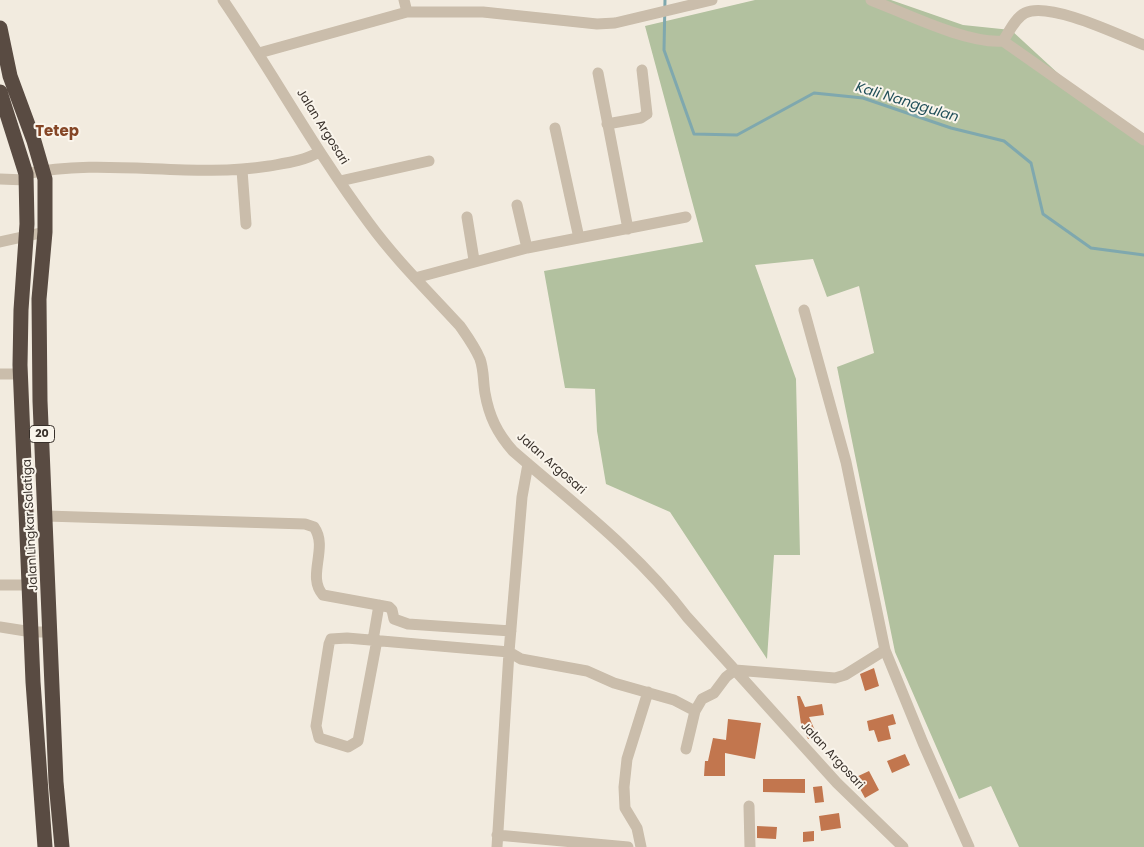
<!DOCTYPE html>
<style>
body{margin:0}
canvas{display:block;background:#f2ebdf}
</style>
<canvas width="1144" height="847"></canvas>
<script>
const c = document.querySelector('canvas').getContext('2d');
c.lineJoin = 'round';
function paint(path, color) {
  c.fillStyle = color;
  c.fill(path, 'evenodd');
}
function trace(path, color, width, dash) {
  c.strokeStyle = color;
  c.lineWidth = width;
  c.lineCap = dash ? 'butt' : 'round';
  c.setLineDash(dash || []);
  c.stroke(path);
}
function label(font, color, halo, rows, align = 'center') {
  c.font = font + ' Poppins,sans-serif';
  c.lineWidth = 4;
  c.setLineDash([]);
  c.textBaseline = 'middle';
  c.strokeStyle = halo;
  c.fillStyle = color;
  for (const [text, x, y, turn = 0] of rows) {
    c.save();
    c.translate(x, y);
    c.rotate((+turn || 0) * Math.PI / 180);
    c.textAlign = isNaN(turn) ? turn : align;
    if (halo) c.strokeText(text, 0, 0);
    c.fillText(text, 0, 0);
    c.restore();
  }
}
paint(new Path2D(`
 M 755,0 L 891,0 L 963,25 L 1011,30 L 1074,88 L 1144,137 L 1144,847 L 1019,847 L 991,786 L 959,799 L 895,652 L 837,367 L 874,353 L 859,286 L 827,297 L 813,259 L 755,265 L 796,379 L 800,555 L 774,555 L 767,659 L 670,512 L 606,484 L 597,431 L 595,389 L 565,388 L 544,271 L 703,242 L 645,26 Z`), '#b2c19f');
trace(new Path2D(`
 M 665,0 L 664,50 L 694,134 L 737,135 L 814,93 L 863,98 L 951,128 L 1004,141 L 1031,163 L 1043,214 L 1091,248 L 1144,255`), '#7fa8ae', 3);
paint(new Path2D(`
 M 874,668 L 879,686 L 865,691 L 860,674 Z
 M 797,696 L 800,696 L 805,707 L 822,704 L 824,715 L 809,717 L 817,735 L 808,739 L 801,724 Z
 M 893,714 L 896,724 L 888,726 L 891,739 L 878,742 L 874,730 L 869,731 L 867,721 Z
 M 728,719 L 761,723 L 755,759 L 725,753 L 725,776 L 704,776 L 705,761 L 708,761 L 713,738 L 726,740 Z
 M 905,754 L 910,765 L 892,773 L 887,761 Z
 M 869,771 L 879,790 L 865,798 L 854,778 Z
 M 763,779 L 805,779 L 805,793 L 763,792 Z
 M 822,786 L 824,802 L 815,803 L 813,787 Z
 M 839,813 L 841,828 L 821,831 L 819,816 Z
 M 757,826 L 777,827 L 776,839 L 757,838 Z
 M 814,831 L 814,841 L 803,842 L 803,832 Z`), '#c2764e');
trace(new Path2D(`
 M 223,0 C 273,73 316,152 369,223 C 396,260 429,292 460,326 C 467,336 475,347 480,359 C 484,370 483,381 485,393 C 489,416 497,433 513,451 C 574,504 638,552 687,617 L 837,783 L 903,847
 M 404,0 L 407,12 L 483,12 L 597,24 L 615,23 L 712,0
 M 871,0 C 905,13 967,44 1003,41 C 1009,32 1015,18 1025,13 C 1049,1 1119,35 1144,45
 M 1003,41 L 1144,140
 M 259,53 L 407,12
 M 598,73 L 628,229
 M 607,124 L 641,118 L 647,114 L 642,70
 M 555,128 L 579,238
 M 242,170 L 246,224
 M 26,174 C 104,157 189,179 269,166 C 286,163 304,161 319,152
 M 0,179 L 26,180
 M 340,181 L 429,161
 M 517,205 L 527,248
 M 467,217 L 474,260
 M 0,242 L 45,232
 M 415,278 L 527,248 L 686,217
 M 804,310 L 846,462 L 885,650 L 923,743 L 969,847
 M 0,374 L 21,374
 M 46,516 L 305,524 L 314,527 C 329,548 306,576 323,595 L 389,607 L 392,610 L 394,619 L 408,624 L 511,631
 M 0,585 L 30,585
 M 0,627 L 32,632 L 51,632
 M 373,640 L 379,605
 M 377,640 L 358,741 L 348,747 L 319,738 L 316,726 L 329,644 L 331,639 L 347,638 L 509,652 L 521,659 L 587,671 L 614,683 L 674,700 L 695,711
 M 686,749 L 695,711 L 702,699 L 714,693 L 726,677 L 735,670 L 835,678 L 845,675 L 885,650
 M 749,806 L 750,847
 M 497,835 L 628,847
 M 497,847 L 509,652 L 522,497 L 528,464
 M 641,847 L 637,828 L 625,808 L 624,787 L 627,759 L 648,692`), '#cabdab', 11);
trace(new Path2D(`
 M 0,28 L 10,76 L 34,141 L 45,179 L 45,232 L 39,299 L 40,401 L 56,782 L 62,847
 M 0,92 L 26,174 L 27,224 L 21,310 L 20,365 L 33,682 L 45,847`), '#594b42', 15);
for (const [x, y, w] of [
 [42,434,25]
]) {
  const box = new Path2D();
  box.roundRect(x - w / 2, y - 8.5, w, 17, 4);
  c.fillStyle = '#faf5ec';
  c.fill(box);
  trace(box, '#38302a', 1);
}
label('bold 11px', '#38302a', null, [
 ["20",42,434]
]);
label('12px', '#38302a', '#faf5ec', [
 ["Jalan Argosari",322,127,58],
 ["Jalan Argosari",551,464,41],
 ["Jalan Lingkar Salatiga",31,525,-93],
 ["Jalan Argosari",832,756,47]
]);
label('italic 14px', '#214f59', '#faf5ec', [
 ["Kali Nanggulan",907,103,17]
]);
label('bold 15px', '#854626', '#faf5ec', [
 ["Tetep",57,132]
]);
</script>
